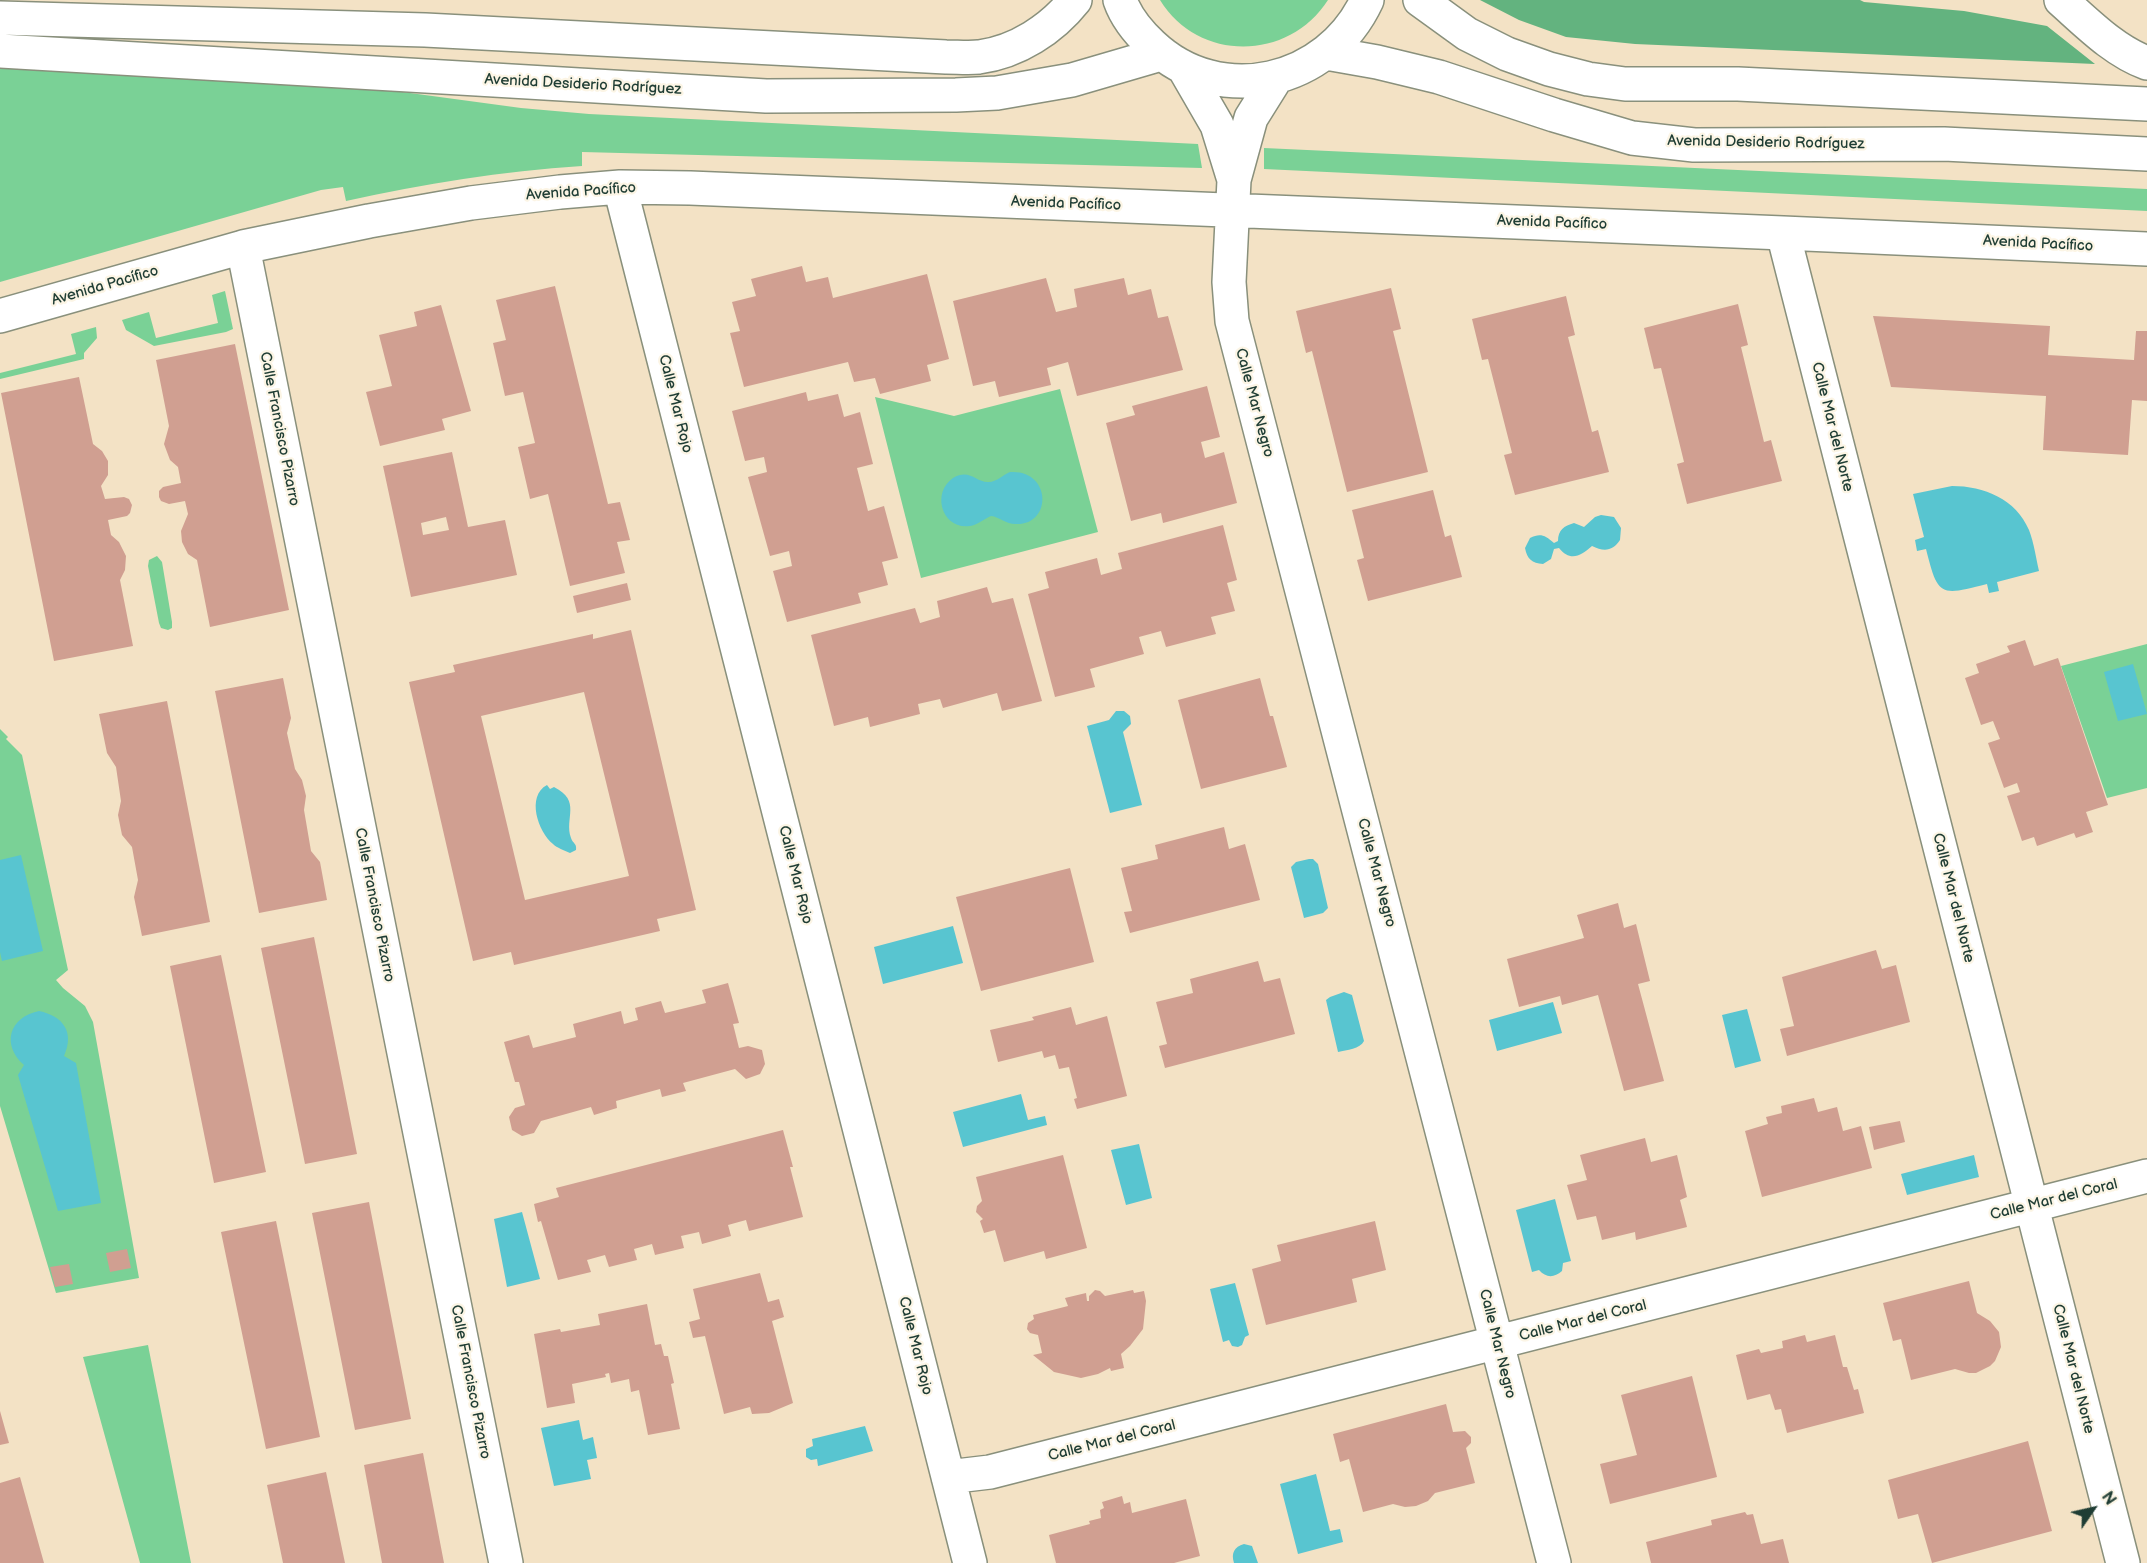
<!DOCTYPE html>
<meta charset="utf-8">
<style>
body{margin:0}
#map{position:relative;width:2147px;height:1563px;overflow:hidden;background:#f3e2c5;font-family:"Balsamiq Sans",sans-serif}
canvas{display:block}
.north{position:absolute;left:2063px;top:1479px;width:60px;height:60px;-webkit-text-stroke:4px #fcf5e5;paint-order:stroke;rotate:56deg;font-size:16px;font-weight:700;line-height:24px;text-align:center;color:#1f3d34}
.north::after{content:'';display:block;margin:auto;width:21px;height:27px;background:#1f3d34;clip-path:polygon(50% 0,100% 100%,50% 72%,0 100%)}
</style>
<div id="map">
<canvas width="2147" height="1563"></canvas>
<div class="north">N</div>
</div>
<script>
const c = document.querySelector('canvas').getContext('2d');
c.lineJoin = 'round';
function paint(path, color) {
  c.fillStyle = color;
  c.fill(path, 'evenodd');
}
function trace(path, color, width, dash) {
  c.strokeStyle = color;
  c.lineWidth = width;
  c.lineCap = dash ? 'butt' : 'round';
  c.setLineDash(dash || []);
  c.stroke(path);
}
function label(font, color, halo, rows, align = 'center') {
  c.font = font + ' "Balsamiq Sans",sans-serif';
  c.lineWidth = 4.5;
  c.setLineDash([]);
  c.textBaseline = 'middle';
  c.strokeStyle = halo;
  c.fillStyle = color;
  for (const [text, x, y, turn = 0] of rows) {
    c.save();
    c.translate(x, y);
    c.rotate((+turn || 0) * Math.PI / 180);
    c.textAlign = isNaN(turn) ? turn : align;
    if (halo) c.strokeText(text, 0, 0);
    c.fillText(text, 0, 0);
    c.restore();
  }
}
paint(new Path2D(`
 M 1160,0 L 1328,0 C 1289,61 1199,63 1160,0 Z
 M 0,68 L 336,83 L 521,108 L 589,114 L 1198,144 L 1202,168 L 582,152 L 582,166 C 502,171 424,184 346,201 L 343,187 L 321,190 L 0,282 Z
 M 1264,148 L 2147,189 L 2147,211 L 1264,169 Z
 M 225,291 L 233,329 L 226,332 L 154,346 L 126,330 L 122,320 L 149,312 L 156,338 L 218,323 L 212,295 Z
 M 96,327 L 97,338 L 84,353 L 84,359 L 0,379 L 0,373 L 76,354 L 71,334 Z
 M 1060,389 L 1098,532 L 921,578 L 875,397 L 954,416 Z
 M 157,556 L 162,562 L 172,622 L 172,628 L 168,630 L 161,628 L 159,623 L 148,566 L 149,560 Z
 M 2147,644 L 2147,788 L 2107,798 L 2061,666 Z
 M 0,729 L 8,737 L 6,739 L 22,755 L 68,970 L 56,980 L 63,988 L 85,1006 L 93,1022 L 139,1278 L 56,1293 L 0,1106 Z
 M 148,1345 L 191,1563 L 140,1563 L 83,1357 Z`), '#7ad196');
paint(new Path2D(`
 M 1480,0 L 1860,0 L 1864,2 L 1964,11 L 2047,26 L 2095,64 L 1635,44 L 1566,37 L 1519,20 Z`), '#63b37f');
paint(new Path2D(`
 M 1010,472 C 1051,469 1053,524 1017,524 C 1007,525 1000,517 991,516 C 984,519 977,525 970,526 C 942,530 931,493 953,478 C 970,468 976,483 989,482 C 996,482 1003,475 1010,472 Z
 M 1952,486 C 1984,486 2016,499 2029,530 C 2034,543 2036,558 2039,571 L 1997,582 L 1999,591 L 1989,593 L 1987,584 C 1940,596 1938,597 1926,549 L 1917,551 L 1915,540 L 1924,537 L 1913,494 Z
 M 1601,515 L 1614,517 L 1621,528 L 1620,540 C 1613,551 1604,552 1592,546 C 1581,556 1570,562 1559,548 L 1554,549 L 1551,559 L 1543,564 C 1532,563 1527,559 1525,548 L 1530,538 C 1540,533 1545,535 1554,543 L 1558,541 C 1558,530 1564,526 1574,523 L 1584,527 L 1595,517 Z
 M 2133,664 L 2147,714 L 2118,721 L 2104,672 Z
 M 1116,711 L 1124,711 L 1130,716 L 1131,724 L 1123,732 L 1142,805 L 1110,813 L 1087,726 L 1109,720 Z
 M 547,785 L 550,789 L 554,787 C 582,801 564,818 571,838 C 573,844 577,843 576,850 L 570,853 C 564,850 557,848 553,844 C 538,832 526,796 547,785 Z
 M 21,855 L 43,951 L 2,961 L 0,952 L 0,860 Z
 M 1309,859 L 1313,859 L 1318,864 L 1328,908 L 1323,913 L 1304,918 L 1291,867 L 1296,862 Z
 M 953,926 L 963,963 L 883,984 L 874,947 Z
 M 1344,992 L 1352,995 L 1364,1041 C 1360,1049 1347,1050 1338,1052 L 1326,1000 L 1330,997 Z
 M 1553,1002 L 1562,1033 L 1497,1051 L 1489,1020 Z
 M 1747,1009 L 1761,1061 L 1735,1068 L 1722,1015 Z
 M 39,1011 C 63,1016 75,1032 64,1056 L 76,1063 L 101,1203 L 58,1211 L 18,1075 L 24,1065 C 1,1045 9,1017 39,1011 Z
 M 1021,1094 L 1028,1120 L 1045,1116 L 1047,1125 L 963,1147 L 953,1112 Z
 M 1139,1144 L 1152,1198 L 1126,1205 L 1111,1150 Z
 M 1974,1155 L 1979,1177 L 1907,1195 L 1901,1174 Z
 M 1555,1199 L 1571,1261 L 1563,1263 L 1562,1271 C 1554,1278 1546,1278 1539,1270 L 1532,1272 L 1516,1210 Z
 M 522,1212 L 540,1279 L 507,1287 L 494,1219 Z
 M 1235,1283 L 1249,1335 L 1245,1337 L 1242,1345 L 1238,1347 L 1232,1346 L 1229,1340 L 1223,1342 L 1210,1289 Z
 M 579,1420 L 583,1440 L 593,1437 L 597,1458 L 587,1460 L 591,1479 L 554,1486 L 541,1428 Z
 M 865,1426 L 873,1451 L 818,1466 L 817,1459 L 811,1460 L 806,1457 L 806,1449 L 813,1446 L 812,1439 Z
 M 1316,1474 L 1330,1531 L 1340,1529 L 1343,1542 L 1298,1554 L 1280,1484 Z
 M 1244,1544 L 1252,1546 L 1258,1563 L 1234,1563 C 1231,1553 1234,1547 1244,1544 Z`), '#58c5d0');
paint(new Path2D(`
 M 802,266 L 806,282 L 828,277 L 833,298 L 927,274 L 949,359 L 927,365 L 931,381 L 880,394 L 875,378 L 854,382 L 848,362 L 744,387 L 730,333 L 740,331 L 732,302 L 756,296 L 751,279 Z
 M 1046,278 L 1056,312 L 1077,307 L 1074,289 L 1124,278 L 1128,295 L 1151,289 L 1158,318 L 1168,316 L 1183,370 L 1077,396 L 1068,362 L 1047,368 L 1051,385 L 999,397 L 995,381 L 973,386 L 953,301 Z
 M 555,286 L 608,504 L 620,502 L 630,540 L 617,542 L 625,573 L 570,586 L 548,494 L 530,499 L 518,447 L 535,443 L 523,392 L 505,396 L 493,343 L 506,340 L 496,300 Z
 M 1391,288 L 1401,329 L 1393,331 L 1428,472 L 1347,492 L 1312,351 L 1306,353 L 1296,311 Z
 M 1566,296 L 1575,335 L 1568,337 L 1592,432 L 1598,430 L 1609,472 L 1515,495 L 1504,455 L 1512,453 L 1488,359 L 1482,360 L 1472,319 Z
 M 1738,304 L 1748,345 L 1741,347 L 1764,442 L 1771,440 L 1782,481 L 1687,504 L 1677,464 L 1684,462 L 1661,368 L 1654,369 L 1644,328 Z
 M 441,305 L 471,411 L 442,419 L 445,430 L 380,446 L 366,392 L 392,386 L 379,335 L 417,326 L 414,312 Z
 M 1873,316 L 2050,326 L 2048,355 L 2134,360 L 2136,331 L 2147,331 L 2147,401 L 2132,400 L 2128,455 L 2043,450 L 2046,396 L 1891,387 Z
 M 235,344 L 289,610 L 210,627 L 197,560 L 188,554 L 182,542 L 181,531 L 188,514 L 185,501 L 169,504 L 161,501 L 159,497 L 159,491 L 163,487 L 181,483 L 178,467 L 170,460 L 164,444 L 169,426 L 156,360 Z
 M 79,377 L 93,444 L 102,451 L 108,461 L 108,475 L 101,486 L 105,499 L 124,497 L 129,499 L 132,505 L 130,513 L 127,516 L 108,520 L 111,535 L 119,542 L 126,556 L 125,570 L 120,580 L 133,646 L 54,661 L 1,393 Z
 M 1207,386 L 1220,437 L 1201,442 L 1205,458 L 1224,452 L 1237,503 L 1163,523 L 1161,513 L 1131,521 L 1106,423 L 1135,415 L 1132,406 Z
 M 806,392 L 808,401 L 838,394 L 844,417 L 860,412 L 873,464 L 857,468 L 868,511 L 884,506 L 898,558 L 882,562 L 888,585 L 858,593 L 861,603 L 787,622 L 773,571 L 792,566 L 789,551 L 770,556 L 748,477 L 767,472 L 764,457 L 745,461 L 732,411 Z
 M 452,452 L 468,527 L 505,520 L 517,575 L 411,597 L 383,466 ZM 446,517 L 449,530 L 423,535 L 421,523 Z
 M 1433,490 L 1445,537 L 1451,535 L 1462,577 L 1368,601 L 1357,560 L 1364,558 L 1352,510 Z
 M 1223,525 L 1237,580 L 1227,583 L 1235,611 L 1211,617 L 1216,634 L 1166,647 L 1161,631 L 1139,637 L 1144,654 L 1090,669 L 1095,687 L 1055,697 L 1028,594 L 1049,588 L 1045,572 L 1097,558 L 1101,575 L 1122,569 L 1118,553 Z
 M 627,583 L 631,600 L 577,613 L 573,596 Z
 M 987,587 L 992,603 L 1013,598 L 1042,701 L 1002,711 L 997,693 L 943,708 L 940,699 L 918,704 L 920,714 L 870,727 L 868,717 L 834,726 L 811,635 L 915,608 L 920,623 L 940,617 L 937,601 Z
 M 631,630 L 696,910 L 657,919 L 660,931 L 514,965 L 511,952 L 473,961 L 409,682 L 455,672 L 453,665 L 593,634 L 593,639 ZM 584,692 L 629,876 L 525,900 L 481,716 Z
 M 2025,640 L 2034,666 L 2058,658 L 2108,805 L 2086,812 L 2093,832 L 2076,838 L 2074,833 L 2037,846 L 2034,837 L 2022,841 L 2007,796 L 2020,792 L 2017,783 L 2004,788 L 1988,743 L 2000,739 L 1993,721 L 1981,725 L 1965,678 L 1979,673 L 1976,664 L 2010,652 L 2007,646 Z
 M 283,678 L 291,718 L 287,733 L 295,769 L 302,780 L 306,796 L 304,810 L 311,851 L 320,862 L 327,900 L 259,913 L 215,691 Z
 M 1260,678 L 1270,716 L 1273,716 L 1287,767 L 1201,789 L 1178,700 Z
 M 167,701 L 210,922 L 142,936 L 134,897 L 138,880 L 132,847 L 122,835 L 118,815 L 121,801 L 116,767 L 107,753 L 99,714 Z
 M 1224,827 L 1229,849 L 1245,844 L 1260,900 L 1130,933 L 1124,912 L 1132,911 L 1121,868 L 1158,859 L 1155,845 Z
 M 1070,868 L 1094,962 L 981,991 L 956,897 Z
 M 1618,903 L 1624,928 L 1636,924 L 1650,981 L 1638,984 L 1664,1081 L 1624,1091 L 1598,995 L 1562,1005 L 1560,996 L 1519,1007 L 1507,959 L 1584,938 L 1577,915 Z
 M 314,937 L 357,1154 L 305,1164 L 261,948 Z
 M 1876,950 L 1882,969 L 1896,965 L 1910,1022 L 1787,1056 L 1780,1029 L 1794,1026 L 1782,977 Z
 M 221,955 L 266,1172 L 214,1183 L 170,966 Z
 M 1258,961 L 1264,982 L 1280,978 L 1295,1034 L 1165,1068 L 1159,1046 L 1167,1044 L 1156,1002 L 1193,993 L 1190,979 Z
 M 728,983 L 739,1023 L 733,1024 L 739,1048 L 748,1046 L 762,1050 L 765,1064 L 760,1074 L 746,1079 L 735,1069 L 683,1083 L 686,1091 L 662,1097 L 660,1089 L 616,1101 L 617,1108 L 594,1115 L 591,1107 L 541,1121 L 534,1133 L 522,1136 L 512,1130 L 509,1117 L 515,1108 L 525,1105 L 519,1082 L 515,1082 L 504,1042 L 529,1035 L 533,1048 L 576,1037 L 573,1024 L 621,1011 L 624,1024 L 638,1020 L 635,1008 L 661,1001 L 665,1013 L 706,1003 L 702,990 Z
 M 1071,1007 L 1076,1025 L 1107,1016 L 1127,1096 L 1077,1109 L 1074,1099 L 1077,1098 L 1069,1067 L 1059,1069 L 1055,1055 L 1044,1058 L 1042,1051 L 998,1062 L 990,1030 L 1034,1020 L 1032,1017 Z
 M 1814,1098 L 1818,1112 L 1837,1107 L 1843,1131 L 1861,1126 L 1872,1168 L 1762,1197 L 1745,1131 L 1768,1124 L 1766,1117 L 1782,1113 L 1781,1106 Z
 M 1900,1121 L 1905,1142 L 1874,1150 L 1869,1127 Z
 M 783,1130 L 793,1167 L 790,1167 L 803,1217 L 749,1231 L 746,1220 L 728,1225 L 731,1236 L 702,1244 L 699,1232 L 681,1236 L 684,1248 L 655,1255 L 652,1244 L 634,1249 L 637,1260 L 609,1267 L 605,1255 L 587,1260 L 591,1272 L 558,1280 L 541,1221 L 538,1222 L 534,1204 L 559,1197 L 556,1188 Z
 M 1645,1138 L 1651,1162 L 1677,1155 L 1687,1197 L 1680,1200 L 1687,1227 L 1636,1240 L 1635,1232 L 1602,1240 L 1596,1216 L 1577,1220 L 1567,1185 L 1587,1180 L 1580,1155 Z
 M 1063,1155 L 1087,1248 L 1046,1259 L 1044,1251 L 1004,1262 L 995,1230 L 984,1233 L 980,1221 L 983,1219 L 976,1212 L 977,1206 L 982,1201 L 976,1177 Z
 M 369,1202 L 411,1419 L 355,1430 L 312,1213 Z
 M 276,1221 L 320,1437 L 266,1449 L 221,1232 Z
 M 1375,1221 L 1386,1270 L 1352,1279 L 1357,1302 L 1266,1325 L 1252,1269 L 1281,1261 L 1277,1245 Z
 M 127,1249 L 131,1268 L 110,1272 L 106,1253 Z
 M 69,1264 L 73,1284 L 55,1287 L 50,1267 Z
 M 760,1273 L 768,1302 L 779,1299 L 784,1317 L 772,1321 L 793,1403 L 769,1413 L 752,1414 L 750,1407 L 724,1414 L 705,1336 L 693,1338 L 689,1322 L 700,1319 L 693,1289 Z
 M 1969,1281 L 1977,1313 L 1990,1321 L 1999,1332 L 2001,1347 L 1995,1361 L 1990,1366 L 1976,1373 L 1969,1373 L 1955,1369 L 1911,1380 L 1901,1339 L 1893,1341 L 1883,1303 Z
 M 1095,1290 L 1100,1291 L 1105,1296 L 1133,1290 L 1134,1293 L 1144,1291 L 1146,1301 L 1143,1329 L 1130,1346 L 1121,1354 L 1124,1368 L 1111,1371 L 1110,1368 L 1098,1374 L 1081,1378 L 1054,1372 L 1033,1355 L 1042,1353 L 1038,1335 L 1030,1333 L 1027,1329 L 1028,1323 L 1034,1319 L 1033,1315 L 1068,1306 L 1065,1298 L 1086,1293 L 1087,1301 L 1089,1301 L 1089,1296 Z
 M 647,1304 L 655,1345 L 661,1344 L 664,1356 L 668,1356 L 674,1383 L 671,1384 L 680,1429 L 648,1435 L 639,1390 L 631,1392 L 629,1379 L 611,1383 L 609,1373 L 605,1374 L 606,1377 L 572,1384 L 575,1403 L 547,1408 L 534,1334 L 560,1329 L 561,1332 L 600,1325 L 598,1314 Z
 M 1805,1335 L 1807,1342 L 1835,1335 L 1843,1367 L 1847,1367 L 1854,1390 L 1858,1389 L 1864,1413 L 1787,1433 L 1781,1409 L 1775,1410 L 1770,1394 L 1747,1400 L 1736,1355 L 1759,1349 L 1761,1353 L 1783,1348 L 1782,1341 Z
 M 1692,1376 L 1717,1477 L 1610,1504 L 1600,1464 L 1637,1455 L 1621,1395 Z
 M 1446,1404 L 1453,1432 L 1465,1431 L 1471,1437 L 1471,1443 L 1466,1448 L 1475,1483 L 1435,1493 L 1428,1501 L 1416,1506 L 1405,1507 L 1393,1504 L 1363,1512 L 1349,1459 L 1340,1462 L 1333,1434 Z
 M 0,1411 L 9,1443 L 0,1445 Z
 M 2028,1441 L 2052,1531 L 1932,1563 L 1918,1514 L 1898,1519 L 1888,1480 Z
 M 423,1453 L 444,1563 L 382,1563 L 364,1465 Z
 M 326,1472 L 345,1563 L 283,1563 L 267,1485 Z
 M 20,1477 L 44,1563 L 0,1563 L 0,1483 Z
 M 1122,1496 L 1124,1504 L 1130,1502 L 1132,1513 L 1186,1499 L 1200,1556 L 1174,1563 L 1056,1563 L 1049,1535 L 1090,1524 L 1089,1521 L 1101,1518 L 1100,1510 L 1104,1508 L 1102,1502 Z
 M 1745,1512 L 1747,1515 L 1753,1514 L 1761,1544 L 1783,1539 L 1789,1563 L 1651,1563 L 1646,1542 L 1712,1525 L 1711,1520 Z`), '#d09f91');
const minor = new Path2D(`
 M 1120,0 C 1126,17 1138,32 1152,45 C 1220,109 1328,84 1367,0
 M 1420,0 L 1467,34 L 1507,54 L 1549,69 L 1588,79 L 1625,84 L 1738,84 L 2147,104
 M 2061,0 C 2087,23 2114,51 2147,63
 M 0,18 L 425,30 L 946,57 C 957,57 969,58 979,57 C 1017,52 1052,29 1075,0
 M 0,51 L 766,96 L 956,95 L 997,93 L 1072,80 L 1161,54
 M 1326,53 L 1377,62 L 1439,77 L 1554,115 L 1632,138 L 1694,145 L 1944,144 L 2147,154
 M 1184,68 L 1217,125 L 1234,180
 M 1276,78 L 1251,118 L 1234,180 L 1229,282 L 1232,321 L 1554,1563
 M 620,187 L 970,1563
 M 1783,233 L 2123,1563
 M 243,247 L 506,1563
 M 0,316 L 243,247 L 369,221 L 471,203 L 560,192 L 620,187 L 690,188 L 1783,233 L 2147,249
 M 948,1477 L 990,1472 L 2147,1176`);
trace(minor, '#89907c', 36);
trace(minor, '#fff', 33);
label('15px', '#1f3d34', '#fcf5e5', [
 ["Avenida Desiderio Rodríguez",583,85,3],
 ["Avenida Desiderio Rodríguez",1766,143,1],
 ["Avenida Pacífico",581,192,-4],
 ["Avenida Pacífico",1066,204,2],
 ["Avenida Pacífico",1552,223,2],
 ["Avenida Pacífico",2038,244,3],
 ["Avenida Pacífico",105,286,-16],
 ["Calle Mar Negro",1254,403,75],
 ["Calle Mar Rojo",675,404,76],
 ["Calle Mar del Norte",1832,427,76],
 ["Calle Francisco Pizarro",279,429,79],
 ["Calle Mar Negro",1376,873,75],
 ["Calle Mar Rojo",795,875,76],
 ["Calle Mar del Norte",1953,898,76],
 ["Calle Francisco Pizarro",374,905,79],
 ["Calle Mar del Coral",2054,1200,-14],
 ["Calle Mar del Coral",1583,1321,-14],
 ["Calle Mar Negro",1497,1344,76],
 ["Calle Mar Rojo",915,1346,76],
 ["Calle Mar del Norte",2073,1369,76],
 ["Calle Francisco Pizarro",470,1382,79],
 ["Calle Mar del Coral",1112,1441,-14]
]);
</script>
